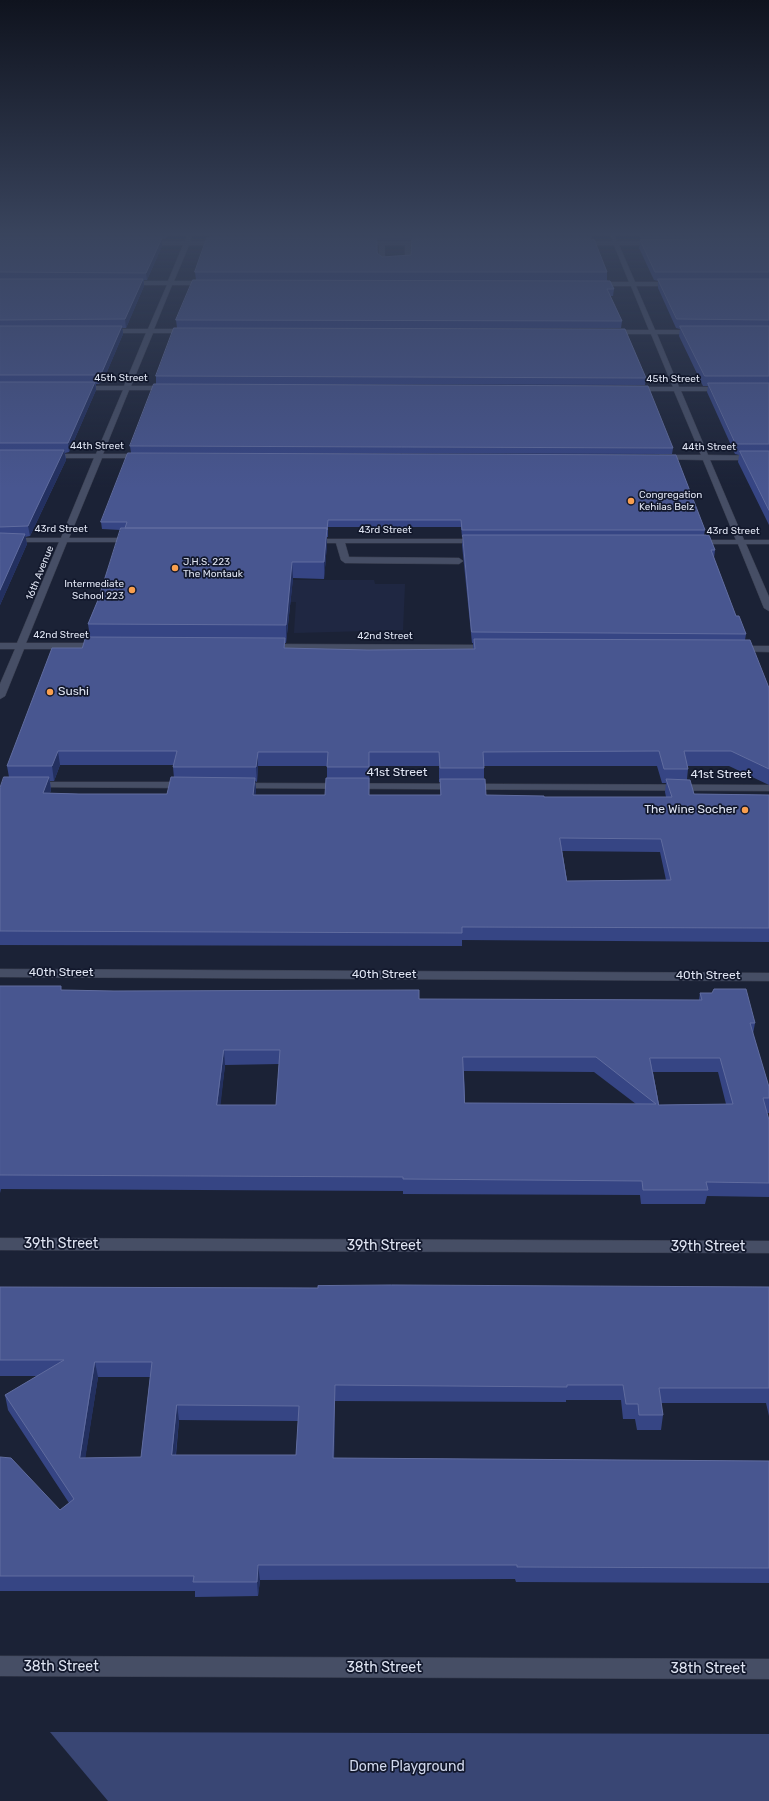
<!DOCTYPE html>
<style>
body{margin:0}
canvas{display:block;background:#1b2236}
</style>
<canvas width="769" height="1801"></canvas>
<script>
const c = document.querySelector('canvas').getContext('2d');
c.lineJoin = 'round';
function paint(path, color) {
  c.fillStyle = color;
  c.fill(path, 'evenodd');
}
function trace(path, color, width, dash) {
  c.strokeStyle = color;
  c.lineWidth = width;
  c.lineCap = dash ? 'butt' : 'round';
  c.setLineDash(dash || []);
  c.stroke(path);
}
function label(font, color, halo, rows, align = 'center') {
  c.font = font + ' Rubik,sans-serif';
  c.lineWidth = 3.5;
  c.setLineDash([]);
  c.textBaseline = 'middle';
  c.strokeStyle = halo;
  c.fillStyle = color;
  for (const [text, x, y, turn = 0] of rows) {
    c.save();
    c.translate(x, y);
    c.rotate((+turn || 0) * Math.PI / 180);
    c.textAlign = isNaN(turn) ? turn : align;
    if (halo) c.strokeText(text, 0, 0);
    c.fillText(text, 0, 0);
    c.restore();
  }
}
paint(new Path2D(`
 M 162,580 L 374,580 L 375,584 L 405,584 L 403,630 L 294,633 L 296,602 L 156,601 Z`), '#1f2742');
paint(new Path2D(`
 M 50,1732 L 769,1734 L 769,1801 L 108,1801 Z`), '#394674');
const minor = new Path2D(`
 M 187,236 L 192,237 L 190,241 L 222,241 L 225,243 L 222,245 L 189,245 L 174,281 L 207,281 L 210,283 L 207,285 L 172,285 L 154,329 L 188,329 L 191,331 L 188,333 L 153,333 L 131,386 L 169,386 L 172,388 L 169,390 L 129,390 L 103,454 L 142,454 L 146,456 L 142,458 L 102,458 L 69,538 L 133,538 L 137,540 L 133,542 L 67,542 L 26,643 L 98,643 L 103,646 L 98,649 L 24,649 L 5,696 L 0,699 L 0,684 L 15,649 L 0,649 L 0,643 L 17,643 L 59,542 L 0,542 L 0,538 L 61,538 L 94,458 L 50,458 L 46,456 L 50,454 L 96,454 L 123,390 L 81,390 L 78,388 L 81,386 L 124,386 L 146,333 L 106,333 L 103,331 L 106,329 L 148,329 L 167,285 L 127,285 L 124,283 L 127,281 L 168,281 L 183,245 L 146,245 L 143,243 L 146,241 L 185,241 Z
 M 611,236 L 615,236 L 617,241 L 656,241 L 659,243 L 656,245 L 619,245 L 635,282 L 673,282 L 676,284 L 673,286 L 636,286 L 655,330 L 696,330 L 699,332 L 696,334 L 657,334 L 679,387 L 723,387 L 726,389 L 723,391 L 681,391 L 708,455 L 769,456 L 769,460 L 710,460 L 744,540 L 769,540 L 769,544 L 746,544 L 769,597 L 769,611 L 764,608 L 738,544 L 695,544 L 691,542 L 695,540 L 736,540 L 703,460 L 660,459 L 656,457 L 660,455 L 701,455 L 674,391 L 633,391 L 630,389 L 633,387 L 673,387 L 651,334 L 610,334 L 607,332 L 610,330 L 649,330 L 631,286 L 595,286 L 592,284 L 595,282 L 629,282 L 614,245 L 580,245 L 577,243 L 580,241 L 612,241 Z
 M 362,241 L 428,241 L 431,243 L 411,245 L 410,262 L 382,263 L 379,261 L 379,245 L 360,244 ZM 385,245 L 405,245 L 405,259 L 385,259 Z
 M 308,539 L 479,539 L 483,541 L 479,543 L 345,543 L 349,557 L 459,558 L 463,561 L 459,564 L 345,563 L 341,560 L 336,543 L 308,543 Z
 M 270,644 L 490,645 L 495,648 L 490,651 L 267,649 L 267,645 Z
 M 738,646 L 769,646 L 769,652 L 735,651 L 735,647 Z
 M 35,782 L 185,782 L 190,785 L 185,788 L 31,787 L 30,785 L 31,783 Z
 M 239,783 L 769,785 L 769,791 L 235,788 L 234,786 L 235,784 Z
 M 0,969 L 769,973 L 769,981 L 0,977 Z
 M 0,1238 L 769,1241 L 769,1253 L 0,1250 Z
 M 0,1656 L 769,1659 L 769,1679 L 0,1676 Z`);
trace(minor, '#3a3f50', 1);
paint(minor, '#464e65');
paint(new Path2D(`
 M 0,236 L 167,236 L 165,239 L 162,239 L 162,246 L 147,280 L 144,280 L 144,286 L 126,328 L 122,328 L 123,334 L 103,381 L 101,381 L 99,384 L 96,384 L 96,390 L 69,452 L 65,453 L 66,460 L 30,536 L 25,537 L 27,544 L 0,605 Z
 M 209,236 L 592,236 L 591,239 L 607,272 L 607,280 L 614,289 L 613,296 L 610,296 L 622,321 L 621,328 L 177,328 L 176,320 L 196,280 L 195,272 L 209,238 ZM 377,240 L 412,240 L 411,255 L 382,257 L 378,253 Z
 M 639,236 L 769,236 L 769,525 L 738,462 L 739,455 L 735,454 L 707,392 L 708,386 L 703,386 L 679,336 L 680,329 L 676,328 L 658,288 L 658,281 L 654,280 L 639,248 L 640,240 L 641,240 Z
 M 156,376 L 646,378 L 645,385 L 156,384 Z
 M 130,446 L 673,448 L 672,454 L 131,453 Z
 M 128,453 L 705,530 L 704,535 L 715,550 L 714,558 L 736,616 L 746,634 L 745,640 L 769,688 L 769,785 L 729,766 L 688,766 L 688,769 L 687,779 L 694,794 L 769,795 L 769,942 L 462,940 L 462,946 L 0,945 L 0,788 L 9,777 L 7,766 L 82,648 L 90,637 L 88,624 L 98,600 L 121,530 L 102,529 L 101,522 ZM 328,527 L 461,527 L 462,537 L 463,537 L 462,545 L 472,643 L 473,643 L 473,649 L 368,650 L 285,648 L 285,643 L 286,643 L 293,578 L 324,579 L 327,544 L 327,537 L 328,537 ZM 60,765 L 173,765 L 173,767 L 174,778 L 167,794 L 79,794 L 50,793 L 51,790 L 50,781 L 54,781 ZM 258,766 L 327,766 L 327,778 L 325,795 L 255,795 L 256,790 L 255,781 L 257,782 ZM 370,766 L 439,766 L 439,782 L 440,782 L 440,795 L 369,795 ZM 484,766 L 657,766 L 662,783 L 666,783 L 665,792 L 666,797 L 544,797 L 486,795 L 484,779 ZM 562,851 L 660,852 L 666,880 L 567,881 Z
 M 0,986 L 62,990 L 419,999 L 699,1000 L 700,993 L 755,1023 L 753,1034 L 769,1087 L 769,1113 L 767,1113 L 769,1120 L 769,1197 L 707,1196 L 705,1204 L 641,1204 L 640,1195 L 403,1194 L 403,1191 L 1,1189 L 0,1193 ZM 279,1064 L 276,1105 L 220,1105 L 225,1065 ZM 464,1071 L 594,1072 L 636,1104 L 465,1103 ZM 653,1072 L 718,1072 L 726,1104 L 659,1105 Z
 M 0,1287 L 318,1288 L 769,1287 L 769,1416 L 766,1403 L 661,1403 L 663,1415 L 661,1430 L 637,1430 L 635,1419 L 623,1419 L 621,1400 L 566,1400 L 566,1402 L 335,1401 L 334,1458 L 769,1461 L 769,1583 L 516,1582 L 515,1579 L 260,1580 L 258,1596 L 195,1597 L 195,1591 L 0,1591 L 0,1457 L 60,1510 L 69,1503 L 8,1410 L 5,1395 L 38,1376 L 0,1376 ZM 98,1377 L 150,1377 L 141,1457 L 85,1458 ZM 179,1420 L 298,1421 L 296,1455 L 176,1455 Z`), '#364584');
paint(new Path2D(`
 M 162,238 L 162,246 L 147,280 L 146,273 Z
 M 143,279 L 144,286 L 126,328 L 125,319 Z
 M 122,326 L 123,334 L 103,381 L 102,372 Z
 M 100,372 L 101,381 L 99,384 L 98,375 Z
 M 95,382 L 96,390 L 69,452 L 68,443 Z
 M 64,450 L 66,460 L 30,536 L 28,526 Z
 M 327,528 L 327,544 L 324,579 L 324,562 Z
 M 25,534 L 27,544 L 0,605 L 0,590 Z
 M 292,562 L 293,578 L 286,643 L 286,625 Z
 M 58,751 L 60,765 L 54,781 L 52,766 Z
 M 258,752 L 258,766 L 257,782 L 256,767 Z
 M 49,777 L 51,790 L 45,806 L 43,793 Z
 M 255,778 L 256,790 L 254,808 L 253,795 Z
 M 224,1050 L 225,1065 L 219,1119 L 217,1105 Z
 M 95,1362 L 98,1377 L 83,1473 L 80,1458 Z
 M 335,1385 L 335,1401 L 334,1473 L 333,1458 Z
 M 177,1405 L 179,1420 L 174,1470 L 172,1455 Z
 M 258,1565 L 260,1580 L 258,1596 L 257,1582 Z`), '#233060');
const building = new Path2D(`
 M 0,238 L 162,238 L 146,273 L 0,272 Z
 M 207,238 L 377,239 L 377,253 L 382,257 L 411,255 L 412,239 L 594,239 L 607,272 L 195,272 Z
 M 769,239 L 769,272 L 655,272 L 640,240 Z
 M 0,279 L 143,279 L 125,319 L 0,320 Z
 M 658,279 L 769,279 L 769,320 L 677,319 Z
 M 193,280 L 610,281 L 614,289 L 607,289 L 622,321 L 176,320 Z
 M 0,326 L 122,326 L 102,372 L 100,372 L 98,375 L 0,375 Z
 M 680,326 L 769,326 L 769,376 L 705,376 Z
 M 174,328 L 625,329 L 646,378 L 156,376 Z
 M 0,382 L 95,382 L 68,443 L 0,443 Z
 M 708,383 L 769,383 L 769,444 L 736,444 Z
 M 154,384 L 648,386 L 673,448 L 130,446 Z
 M 0,450 L 64,450 L 28,526 L 0,527 Z
 M 740,451 L 769,451 L 769,510 Z
 M 128,453 L 676,455 L 705,530 L 462,530 L 461,520 L 328,520 L 327,530 L 327,528 L 125,528 L 127,522 L 101,522 Z
 M 121,528 L 327,528 L 324,562 L 292,562 L 286,625 L 88,624 L 98,600 Z
 M 0,533 L 25,534 L 0,590 Z
 M 463,535 L 709,535 L 715,550 L 711,550 L 736,616 L 739,616 L 746,634 L 472,632 Z
 M 86,637 L 285,638 L 284,648 L 368,650 L 475,649 L 474,639 L 750,640 L 769,688 L 769,769 L 731,751 L 684,751 L 688,769 L 664,769 L 659,751 L 483,752 L 484,768 L 440,768 L 439,752 L 369,752 L 369,767 L 327,767 L 328,752 L 258,752 L 256,767 L 173,767 L 177,751 L 58,751 L 52,766 L 7,766 L 52,648 L 82,648 Z
 M 4,777 L 49,777 L 43,793 L 79,794 L 167,794 L 171,777 L 255,778 L 253,795 L 325,795 L 326,778 L 369,778 L 369,795 L 441,795 L 440,779 L 485,779 L 486,795 L 544,796 L 544,797 L 672,797 L 666,779 L 690,780 L 694,794 L 769,795 L 769,928 L 462,927 L 462,933 L 0,931 L 0,788 ZM 560,838 L 661,839 L 671,880 L 567,881 Z
 M 0,986 L 61,986 L 61,990 L 114,991 L 419,990 L 419,999 L 702,1000 L 700,993 L 712,993 L 714,989 L 746,989 L 755,1023 L 750,1023 L 769,1087 L 769,1098 L 763,1098 L 769,1120 L 769,1183 L 706,1182 L 708,1190 L 643,1190 L 642,1181 L 403,1179 L 403,1177 L 0,1175 ZM 224,1050 L 280,1050 L 276,1105 L 217,1105 ZM 463,1057 L 596,1057 L 656,1104 L 465,1103 ZM 650,1058 L 720,1058 L 733,1104 L 659,1105 Z
 M 392,1285 L 769,1287 L 769,1388 L 659,1388 L 663,1415 L 639,1415 L 638,1404 L 626,1404 L 623,1385 L 567,1385 L 567,1387 L 335,1385 L 333,1458 L 769,1461 L 769,1568 L 517,1567 L 517,1565 L 258,1565 L 257,1582 L 193,1582 L 194,1576 L 0,1576 L 0,1457 L 11,1458 L 60,1510 L 74,1499 L 5,1395 L 64,1360 L 0,1360 L 0,1287 L 318,1288 L 318,1286 ZM 95,1362 L 152,1362 L 141,1457 L 80,1458 ZM 177,1405 L 299,1406 L 296,1455 L 172,1455 Z`);
paint(building, '#485690');
trace(building, '#606c9f', 1);
const sky = c.createLinearGradient(0, 0, 0, 488);
sky.addColorStop(0, '#0f131e');
sky.addColorStop(0.48, '#39445d');
sky.addColorStop(1, '#39445d00');
c.fillStyle = sky;
c.fillRect(0, 0, 769, 488);
for (const [x, y, r, color] of [
 [631,501,4,"#fa9f4e"],
 [175,568,4,"#fa9f4e"],
 [132,590,4,"#fa9f4e"],
 [50,692,4,"#fa9f4e"],
 [745,810,4,"#fa9f4e"]
]) {
  const dot = new Path2D();
  dot.arc(x, y, r, 0, 2 * Math.PI);
  c.fillStyle = color;
  c.fill(dot);
  trace(dot, '#12182c', 1.5);
}
label('10px', '#dfe4f2', '#12182c', [
 ["45th Street",121,378],
 ["45th Street",673,379],
 ["44th Street",97,446],
 ["44th Street",709,447],
 ["43rd Street",61,529],
 ["43rd Street",385,530],
 ["43rd Street",733,531],
 ["16th Avenue",40,573,-68],
 ["42nd Street",61,635],
 ["42nd Street",385,636]
]);
label('10px', '#dfe4f2', '#12182c', [
 ["Congregation",639,495],
 ["Kehilas Belz",639,507],
 ["J.H.S. 223",183,562],
 ["The Montauk",183,574],
 ["Intermediate",124,584,"right"],
 ["School 223",124,596,"right"]
], 'left');
label('12px', '#dfe4f2', '#12182c', [
 ["Sushi",58,692],
 ["The Wine Socher",737,810,"right"]
], 'left');
label('12px', '#dfe4f2', '#12182c', [
 ["41st Street",397,773],
 ["41st Street",721,775],
 ["40th Street",61,973],
 ["40th Street",384,975],
 ["40th Street",708,976]
]);
label('14px', '#dfe4f2', '#12182c', [
 ["39th Street",61,1244],
 ["39th Street",384,1246],
 ["39th Street",708,1247],
 ["38th Street",61,1667],
 ["38th Street",384,1668],
 ["38th Street",708,1669]
]);
label('14px', '#d1d8ec', '#12182c', [
 ["Dome Playground",407,1767]
]);
</script>
